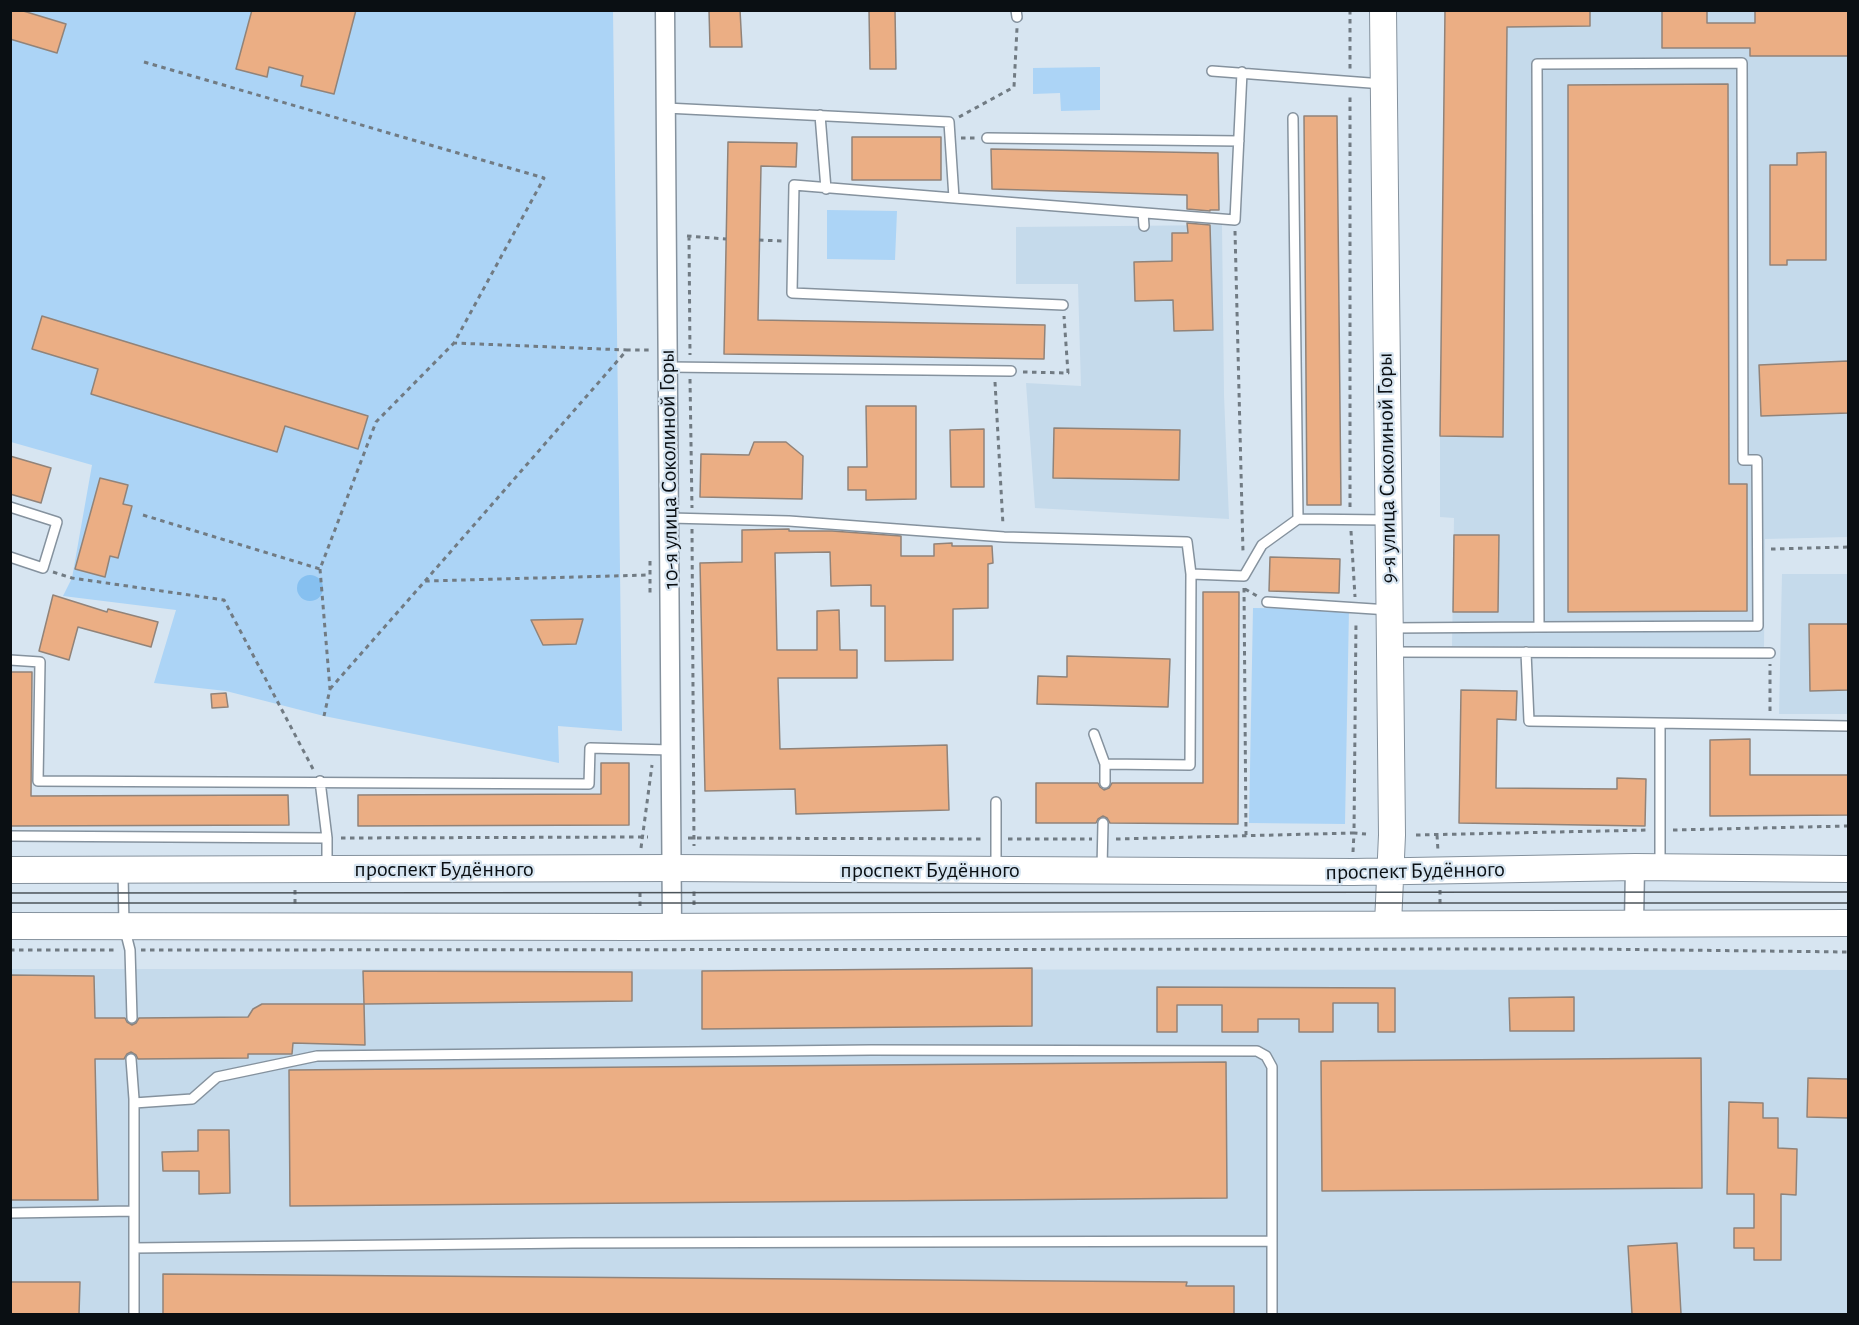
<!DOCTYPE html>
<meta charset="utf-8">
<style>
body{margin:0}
#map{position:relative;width:1859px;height:1325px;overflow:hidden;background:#d7e5f1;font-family:"Alegreya Sans",sans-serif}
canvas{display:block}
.frame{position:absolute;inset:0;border:12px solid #0a0f13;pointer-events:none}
</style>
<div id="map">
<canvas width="1859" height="1325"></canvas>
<div class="frame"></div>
</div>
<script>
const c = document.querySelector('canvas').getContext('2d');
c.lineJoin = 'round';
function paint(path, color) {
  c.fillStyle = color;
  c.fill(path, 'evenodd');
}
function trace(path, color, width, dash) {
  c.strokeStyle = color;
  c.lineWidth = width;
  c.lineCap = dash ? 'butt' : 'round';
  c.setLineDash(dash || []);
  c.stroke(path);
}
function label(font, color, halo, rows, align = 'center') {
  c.font = font + ' "Alegreya Sans",sans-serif';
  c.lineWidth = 4.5;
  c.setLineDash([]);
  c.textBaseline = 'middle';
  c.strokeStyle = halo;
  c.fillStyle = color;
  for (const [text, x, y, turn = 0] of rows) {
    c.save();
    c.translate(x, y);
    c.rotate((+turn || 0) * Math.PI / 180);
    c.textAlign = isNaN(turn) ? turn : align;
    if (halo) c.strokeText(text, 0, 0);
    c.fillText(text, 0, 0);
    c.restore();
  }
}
paint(new Path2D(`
 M 1445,11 L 1848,11 L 1848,537 L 1765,539 L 1764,647 L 1452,646 L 1454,518 L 1440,517 L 1440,436 Z
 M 1222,225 L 1224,395 L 1229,519 L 1035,508 L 1026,383 L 1081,386 L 1078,284 L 1016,284 L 1016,227 Z
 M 1782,574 L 1848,574 L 1848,714 L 1779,714 Z
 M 10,969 L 1848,970 L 1848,1314 L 11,1314 Z`), '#c5daeb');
paint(new Path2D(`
 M 10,11 L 613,11 L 622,731 L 558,726 L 559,763 L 324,716 L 226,691 L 154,683 L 176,610 L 63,596 L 72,578 L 92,465 L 11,442 Z
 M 1100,67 L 1100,110 L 1061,111 L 1060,93 L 1033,94 L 1033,68 Z
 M 827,210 L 897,211 L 895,260 L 827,259 Z
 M 1253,608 L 1349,609 L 1345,824 L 1249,823 Z`), '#acd4f6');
paint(new Path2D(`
 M297 588a13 13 0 1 1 26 0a13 13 0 1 1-26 0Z`), '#86c0f0');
const building = new Path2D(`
 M 10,10 L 20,10 L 66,24 L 57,53 L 10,39 Z
 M 252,10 L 356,10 L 334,94 L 301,86 L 303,76 L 269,67 L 267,77 L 236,69 Z
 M 709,10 L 740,10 L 742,47 L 710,47 Z
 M 869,10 L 895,10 L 896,69 L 870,69 Z
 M 1445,10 L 1590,10 L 1590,26 L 1507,27 L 1503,437 L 1440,436 Z
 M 1662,10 L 1707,10 L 1707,23 L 1755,23 L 1755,10 L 1848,10 L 1848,56 L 1750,56 L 1750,48 L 1662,48 Z
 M 1728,84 L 1729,484 L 1747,484 L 1747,611 L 1568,612 L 1568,85 Z
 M 1304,116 L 1337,116 L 1341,505 L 1307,505 Z
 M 852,137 L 941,137 L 941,180 L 852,180 Z
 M 728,142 L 797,143 L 796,167 L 761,166 L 758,320 L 1045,325 L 1044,359 L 724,354 Z
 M 991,149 L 1218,153 L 1219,210 L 1210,210 L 1210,211 L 1187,209 L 1187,195 L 992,189 Z
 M 1826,152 L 1826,260 L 1787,260 L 1787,265 L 1770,265 L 1770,165 L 1797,165 L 1797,153 Z
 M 1187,223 L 1210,225 L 1213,330 L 1174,331 L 1173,300 L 1135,301 L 1134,262 L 1172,261 L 1172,233 L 1188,233 Z
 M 42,316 L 368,416 L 358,449 L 285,426 L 277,452 L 91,394 L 98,369 L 32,349 Z
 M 1848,361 L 1848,413 L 1761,416 L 1759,365 Z
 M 866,406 L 916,406 L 916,499 L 866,500 L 866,490 L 848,490 L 848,467 L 867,467 Z
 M 1054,428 L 1180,430 L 1179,480 L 1053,478 Z
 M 984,429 L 984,487 L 951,487 L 950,430 Z
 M 754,442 L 786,442 L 803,456 L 802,499 L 700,497 L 701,454 L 749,455 Z
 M 10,456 L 51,468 L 41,503 L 10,494 Z
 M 100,478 L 128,485 L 123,504 L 132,506 L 118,558 L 110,556 L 105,577 L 75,569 Z
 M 789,529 L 789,531 L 832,531 L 901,536 L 901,556 L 934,556 L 934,544 L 952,543 L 952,546 L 992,546 L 993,563 L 988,564 L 988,608 L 953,609 L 953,660 L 885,661 L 885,606 L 871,606 L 871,585 L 831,586 L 830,552 L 775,553 L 777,650 L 817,650 L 817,611 L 839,610 L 840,650 L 857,650 L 857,678 L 778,678 L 780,749 L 947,745 L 949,810 L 796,814 L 795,789 L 705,791 L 700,563 L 742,562 L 742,530 Z
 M 1454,535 L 1499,535 L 1498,612 L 1453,612 Z
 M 1270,557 L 1340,559 L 1339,593 L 1269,591 Z
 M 1203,592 L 1239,592 L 1238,824 L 1110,823 L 1107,818 L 1103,816 L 1098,819 L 1096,823 L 1036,823 L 1036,783 L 1098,783 L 1100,787 L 1104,790 L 1109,788 L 1112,783 L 1203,783 Z
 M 53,595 L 107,612 L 108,609 L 158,622 L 151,647 L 78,627 L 69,660 L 39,651 Z
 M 583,619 L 576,644 L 543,645 L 531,620 Z
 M 1809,624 L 1848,624 L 1848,690 L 1810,691 Z
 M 1067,656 L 1170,659 L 1168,707 L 1037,704 L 1038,676 L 1067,677 Z
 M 10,672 L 32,672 L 31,796 L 288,795 L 289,825 L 10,826 Z
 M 1461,690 L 1517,691 L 1516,720 L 1497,719 L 1496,788 L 1617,789 L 1617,778 L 1646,779 L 1645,826 L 1459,823 Z
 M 226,693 L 228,707 L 212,708 L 211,694 Z
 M 1750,739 L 1750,775 L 1848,775 L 1848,815 L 1710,816 L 1710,740 Z
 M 601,763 L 629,763 L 629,825 L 358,826 L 358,795 L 601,794 Z
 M 1032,968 L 1032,1026 L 702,1029 L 702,971 Z
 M 363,971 L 632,972 L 632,1001 L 364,1004 Z
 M 10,975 L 94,976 L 95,1018 L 125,1018 L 127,1022 L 132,1025 L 136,1023 L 139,1018 L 248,1017 L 253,1009 L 262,1004 L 364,1004 L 365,1045 L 293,1043 L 292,1054 L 248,1054 L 248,1058 L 138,1059 L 136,1055 L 131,1052 L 127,1054 L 124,1059 L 95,1059 L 98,1200 L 10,1200 Z
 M 1157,987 L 1395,988 L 1395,1032 L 1378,1032 L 1378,1003 L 1333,1003 L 1333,1032 L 1299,1032 L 1299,1019 L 1258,1019 L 1258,1032 L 1222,1032 L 1222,1005 L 1177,1005 L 1177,1032 L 1157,1032 Z
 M 1574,997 L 1574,1031 L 1510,1031 L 1509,998 Z
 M 1701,1058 L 1702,1188 L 1322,1191 L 1321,1061 Z
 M 1226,1062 L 1227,1198 L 290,1206 L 289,1070 Z
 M 1808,1078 L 1848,1079 L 1848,1118 L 1807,1117 Z
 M 1729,1102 L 1763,1103 L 1763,1118 L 1778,1118 L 1778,1148 L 1797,1149 L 1796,1195 L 1781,1194 L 1781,1260 L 1754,1260 L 1754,1248 L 1734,1248 L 1734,1228 L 1754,1228 L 1754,1194 L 1727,1194 Z
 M 198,1130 L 229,1130 L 230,1193 L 199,1194 L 199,1171 L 163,1171 L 162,1152 L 198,1151 Z
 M 1677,1243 L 1681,1314 L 1632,1314 L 1628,1246 Z
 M 163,1274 L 1187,1282 L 1186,1286 L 1234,1286 L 1234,1314 L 163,1314 Z
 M 10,1282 L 80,1282 L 79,1314 L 10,1314 Z`);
paint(building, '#ebae84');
trace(building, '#918379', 1.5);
const lane = new Path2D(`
 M 1016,10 L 1017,17
 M 1212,71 L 1383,84
 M 666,108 L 949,122 L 954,198 L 794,185 L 792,293 L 1063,305
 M 820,115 L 826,189
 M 1293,118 L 1298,519
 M 987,138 L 1239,141
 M 954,198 L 1235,220 L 1242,72
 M 1143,213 L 1144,226
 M 668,367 L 1011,371
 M 10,507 L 57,522 L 43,568 L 10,557
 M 670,518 L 789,521 L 1004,537 L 1187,542 L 1191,574
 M 1267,602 L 1389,610
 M 1391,628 L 1539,627 L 1537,64 L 1742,63 L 1743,460 L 1757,460 L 1758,626 L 1539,627
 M 1392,652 L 1770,653
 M 1526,652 L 1529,721 L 1848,726
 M 10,660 L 40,662 L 38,781 L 589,784 L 590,748 L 671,750
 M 1094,734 L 1105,764
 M 320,781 L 327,838 L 327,868
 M 1105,783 L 1105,764 L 1190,765 L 1191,574 L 1244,576 L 1262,545 L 1298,519 L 1386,520
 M 10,836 L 327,838
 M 1660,865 L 1660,724
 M 996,868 L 996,802
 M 1102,868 L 1103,823
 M 123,871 L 124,926 L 130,950 L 132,1018
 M 131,1059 L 134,1099 L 134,1314
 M 134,1103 L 192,1099 L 217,1077 L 317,1056 L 871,1050 L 1257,1051 L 1266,1056 L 1272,1067 L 1272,1314
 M 10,1213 L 134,1211
 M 134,1248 L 573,1243 L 1272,1241`);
const street = new Path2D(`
 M 665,10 L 672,927
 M 1634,923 L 1635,867`);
const secondary = new Path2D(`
 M 1383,10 L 1392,835 L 1388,924
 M 10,870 L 672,868 L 1353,872 L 1635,867 L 1848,869
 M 10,926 L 639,927 L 1848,923`);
trace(lane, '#85929e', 12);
trace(street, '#85929e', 21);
trace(secondary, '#85929e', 28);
trace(new Path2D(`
 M 1350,10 L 1350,69
 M 144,62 L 544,178 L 454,343 L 627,350
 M 959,117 L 1014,87 L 1017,28
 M 961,138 L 975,138
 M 1235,231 L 1243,552
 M 687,236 L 726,239
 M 689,236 L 690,355
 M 759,240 L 782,241
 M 1023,372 L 1068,373 L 1064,316
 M 690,379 L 692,508
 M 995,382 L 1003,525
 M 1350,507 L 1350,94
 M 143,515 L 320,569 L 376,422 L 454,343
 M 692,529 L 694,846
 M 1351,531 L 1355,597
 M 1771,549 L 1848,547
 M 650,561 L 650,597
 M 320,569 L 330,689 L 324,716
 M 53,572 L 72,578 L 224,600 L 313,769
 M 425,581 L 627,350 L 651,350
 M 1244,588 L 1246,835
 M 1245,589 L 1257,596
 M 330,689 L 425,581 L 650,575
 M 1770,711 L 1770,664
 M 1673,830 L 1848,826
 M 1416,835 L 1649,830
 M 1437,835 L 1438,851
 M 341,838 L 648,837
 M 688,838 L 984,839
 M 1008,839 L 1092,839
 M 1116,839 L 1354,833 L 1356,621
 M 641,848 L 652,765
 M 1353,852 L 1354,833 L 1366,834
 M 295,890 L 295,906
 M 1440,890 L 1440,904
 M 694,905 L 694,888
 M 640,906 L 640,889
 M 10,950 L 117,950
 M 141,950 L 1589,949 L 1848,952`), '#717b83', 3, [4.5, 4.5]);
trace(lane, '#fff', 9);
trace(street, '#fff', 18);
trace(secondary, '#fff', 26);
trace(new Path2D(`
 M 10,893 L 1848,892
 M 10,903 L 1848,903`), '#4c545a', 1.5);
label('22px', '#0a0f13', '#d7e5f1', [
 ["9-я улица Соколиной Горы",1387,468,-91],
 ["10-я улица Соколиной Горы",669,469,-91],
 ["проспект Будённого",444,869],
 ["проспект Будённого",930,870],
 ["проспект Будённого",1415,871,-1]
]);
</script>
